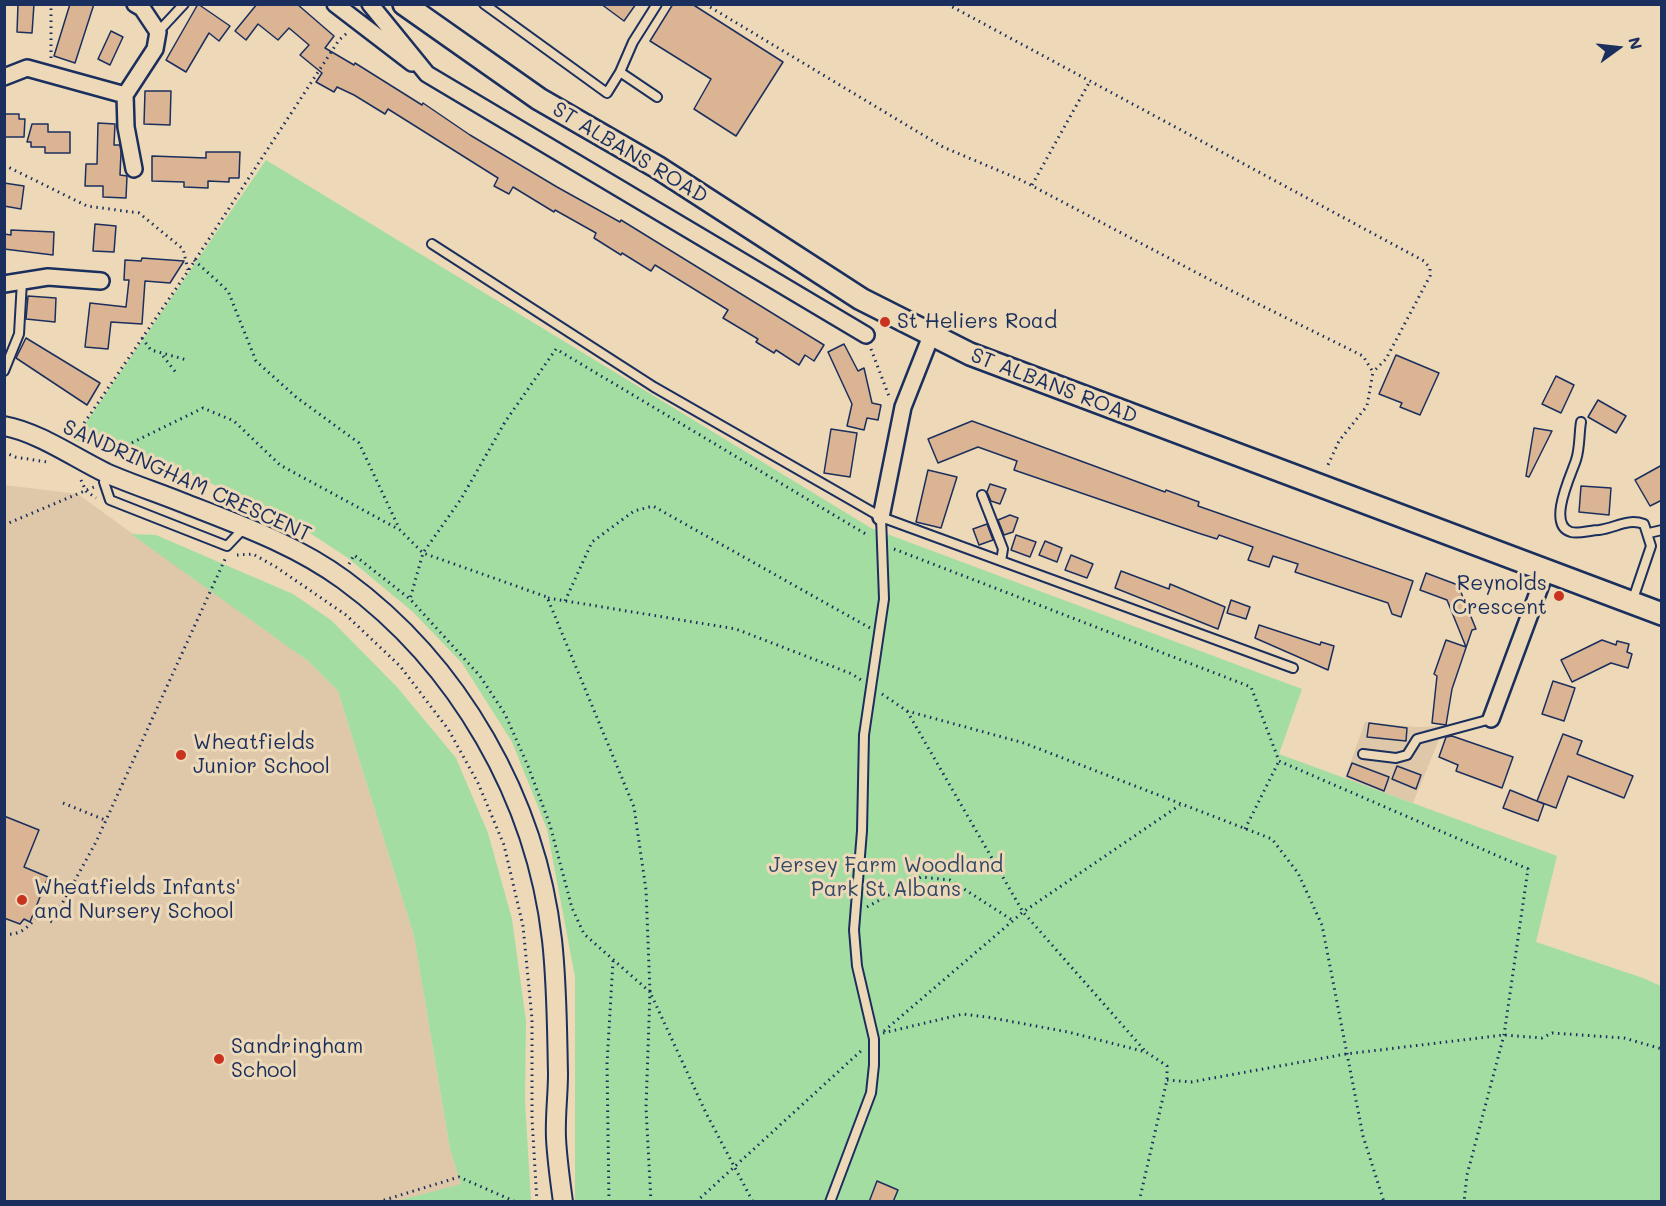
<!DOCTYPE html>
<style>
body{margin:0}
#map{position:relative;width:1666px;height:1206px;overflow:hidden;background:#edd9b7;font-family:Mali,sans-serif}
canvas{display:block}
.frame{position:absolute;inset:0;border:6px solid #1b2f5e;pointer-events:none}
.north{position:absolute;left:1588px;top:18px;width:60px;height:60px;-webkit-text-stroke:4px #edd9b7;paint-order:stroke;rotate:75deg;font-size:16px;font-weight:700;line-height:24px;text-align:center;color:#1b2f5e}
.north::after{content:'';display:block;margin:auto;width:21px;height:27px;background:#1b2f5e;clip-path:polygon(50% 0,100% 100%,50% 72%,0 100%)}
</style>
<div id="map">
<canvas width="1666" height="1206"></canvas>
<div class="frame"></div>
<div class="north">N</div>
</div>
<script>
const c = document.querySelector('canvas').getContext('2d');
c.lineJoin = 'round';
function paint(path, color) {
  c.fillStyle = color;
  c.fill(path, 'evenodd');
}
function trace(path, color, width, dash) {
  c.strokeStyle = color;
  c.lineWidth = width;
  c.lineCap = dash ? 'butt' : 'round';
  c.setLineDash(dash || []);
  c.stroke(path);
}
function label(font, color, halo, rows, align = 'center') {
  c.font = font + ' Mali,sans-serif';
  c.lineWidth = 6;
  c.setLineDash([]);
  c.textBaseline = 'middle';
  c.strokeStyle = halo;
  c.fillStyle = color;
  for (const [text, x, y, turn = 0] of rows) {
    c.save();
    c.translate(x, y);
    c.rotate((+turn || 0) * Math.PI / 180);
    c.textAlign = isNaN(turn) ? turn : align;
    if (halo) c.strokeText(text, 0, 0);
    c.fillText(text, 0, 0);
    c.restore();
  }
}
paint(new Path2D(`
 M 5,485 L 78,494 L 308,661 L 338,691 L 414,936 L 450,1149 L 467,1201 L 5,1202 Z
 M 1467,720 L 1471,725 L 1441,735 L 1413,803 L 1345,778 L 1365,722 L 1416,727 L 1450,726 Z`), '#dfc8a9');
paint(new Path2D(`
 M 266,160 L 871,528 L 1302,689 L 1279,754 L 1557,856 L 1536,942 L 1643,978 L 1661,986 L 1661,1201 L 575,1201 L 575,977 L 547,829 L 512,742 L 462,663 L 413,612 L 348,558 L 281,514 L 178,469 L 74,440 Z
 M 131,534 L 156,535 L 293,594 L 331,620 L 397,687 L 456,758 L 488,833 L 512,919 L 526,1021 L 525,1101 L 531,1201 L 467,1202 L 466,1199 L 466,1201 L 397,1201 L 461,1184 L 450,1149 L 414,936 L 338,691 L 308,661 Z`), '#a4dda2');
const building = new Path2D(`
 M 18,4 L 34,4 L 32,33 L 17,32 Z
 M 70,4 L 94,4 L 75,63 L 54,56 Z
 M 198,4 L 230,26 L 219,41 L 209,33 L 186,72 L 166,60 Z
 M 257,4 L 297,4 L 334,36 L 325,48 L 354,65 L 355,63 L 422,105 L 423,103 L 470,135 L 557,187 L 620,222 L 621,220 L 824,345 L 814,361 L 805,355 L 799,365 L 776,350 L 774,353 L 756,342 L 758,339 L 723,318 L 728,310 L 655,265 L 651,271 L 622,253 L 621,255 L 594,238 L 596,233 L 555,210 L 554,212 L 513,187 L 509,194 L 494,186 L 498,178 L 388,109 L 385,114 L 354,95 L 337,87 L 334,92 L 316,82 L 322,73 L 300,55 L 309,45 L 289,28 L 278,40 L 258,24 L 246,40 L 235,31 Z
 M 601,4 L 636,4 L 624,21 Z
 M 673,4 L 692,4 L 783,62 L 736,136 L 694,109 L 711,79 L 650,41 Z
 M 111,31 L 123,37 L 110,65 L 98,59 Z
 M 145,91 L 171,91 L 170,125 L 144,124 Z
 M 5,114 L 19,114 L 19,119 L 25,119 L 24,137 L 5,137 Z
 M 98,123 L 115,124 L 114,145 L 120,145 L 121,152 L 120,175 L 127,176 L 126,198 L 103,197 L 103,186 L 85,186 L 86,164 L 97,164 Z
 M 32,124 L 48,124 L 48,132 L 70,132 L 70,153 L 45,153 L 45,147 L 31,147 L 31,142 L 27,142 Z
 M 206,152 L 240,152 L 239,178 L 229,178 L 229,182 L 208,181 L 208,188 L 184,187 L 184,182 L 152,181 L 152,156 L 206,158 Z
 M 4,183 L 24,186 L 21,209 L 4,206 Z
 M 95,224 L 116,226 L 114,252 L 93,251 Z
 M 11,230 L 54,232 L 53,255 L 4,249 L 4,234 L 11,235 Z
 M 142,258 L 184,261 L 170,283 L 145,281 L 142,324 L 111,322 L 108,349 L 85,347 L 90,303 L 126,307 L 129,280 L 124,280 L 125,260 L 141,261 Z
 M 28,296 L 56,298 L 55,322 L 26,319 Z
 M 26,338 L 100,383 L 87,405 L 16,358 Z
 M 844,344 L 858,371 L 864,368 L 872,403 L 881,405 L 878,420 L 867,418 L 864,430 L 847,426 L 852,404 L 828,352 Z
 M 1396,355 L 1439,373 L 1420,415 L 1400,407 L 1402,403 L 1379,394 Z
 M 1556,376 L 1574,385 L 1561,413 L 1542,404 Z
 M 1598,400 L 1626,416 L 1616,433 L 1588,417 Z
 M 972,421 L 1165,492 L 1166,490 L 1199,502 L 1198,506 L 1413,581 L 1401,617 L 1392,614 L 1388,603 L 1295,572 L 1298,564 L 1273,556 L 1269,567 L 1248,560 L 1253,547 L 1219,535 L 1217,539 L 1198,533 L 1014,470 L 1017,461 L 978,447 L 938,463 L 928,439 Z
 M 1534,428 L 1552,431 L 1529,477 L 1526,476 Z
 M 831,429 L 857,433 L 850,477 L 824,473 Z
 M 1662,465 L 1662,500 L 1650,506 L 1635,480 Z
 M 928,470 L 957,477 L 941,528 L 916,522 Z
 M 990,484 L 1006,489 L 1000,504 L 991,501 L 987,492 Z
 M 1581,486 L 1611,488 L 1609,515 L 1579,512 Z
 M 1010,515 L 1018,518 L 1013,532 L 1004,535 L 998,520 Z
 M 987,524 L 993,540 L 979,545 L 973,529 Z
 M 1016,535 L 1036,542 L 1030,557 L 1011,550 Z
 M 1045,541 L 1062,548 L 1057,562 L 1039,555 Z
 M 1071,555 L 1093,564 L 1087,578 L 1065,570 Z
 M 1121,571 L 1169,589 L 1170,584 L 1225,607 L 1218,629 L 1115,588 Z
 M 1426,573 L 1458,585 L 1476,629 L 1472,630 L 1452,689 L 1446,725 L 1432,723 L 1437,676 L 1434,674 L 1446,640 L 1466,647 L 1447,600 L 1420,590 Z
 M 1231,600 L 1250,607 L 1246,619 L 1227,613 Z
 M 1259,625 L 1320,645 L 1321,642 L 1334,646 L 1328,670 L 1255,638 Z
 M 1602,640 L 1616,645 L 1617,641 L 1629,644 L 1627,652 L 1632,654 L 1628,668 L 1611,663 L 1572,682 L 1561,660 Z
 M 1553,681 L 1575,688 L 1564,721 L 1542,714 Z
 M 1369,723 L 1407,728 L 1406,741 L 1367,737 Z
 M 1563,734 L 1582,741 L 1577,754 L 1633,776 L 1624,798 L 1568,776 L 1556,808 L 1537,801 Z
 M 1452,736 L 1513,757 L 1502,788 L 1456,771 L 1458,765 L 1439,757 L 1446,737 Z
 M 1352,763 L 1389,777 L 1384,791 L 1347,776 Z
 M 1397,766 L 1421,775 L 1416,789 L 1392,779 Z
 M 1510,790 L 1544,804 L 1538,821 L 1503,808 Z
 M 4,816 L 39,830 L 24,867 L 48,877 L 30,922 L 24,919 L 20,924 L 4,918 Z
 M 877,1181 L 898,1190 L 893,1202 L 869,1202 Z`);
paint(building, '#dab493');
trace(building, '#1b2f5e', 1.5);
const service = new Path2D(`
 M 484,4 L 607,93 L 620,72 L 657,97
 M 158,32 L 184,4
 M 620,72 L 633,42 L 657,4
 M 432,244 L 654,387 L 881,517 L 1293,668
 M 4,371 L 19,334 L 22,281
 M 1581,422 C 1579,434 1580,448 1576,460 C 1572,473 1546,525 1571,532 C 1579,534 1591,530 1599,530 C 1616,528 1627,518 1644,524 L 1651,546 L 1632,602
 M 106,474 L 104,482 L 110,500 L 227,546 L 244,528
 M 982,495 L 1003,549 L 1001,561
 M 1649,533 L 1662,530
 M 1363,754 L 1396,758 L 1407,755 L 1417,739 L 1491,719
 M 830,1202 L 871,1093 L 874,1065 L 874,1039 L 857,966 L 854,930 L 862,831 L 864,735 L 884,599 L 881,517`);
const minor = new Path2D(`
 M 335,4 L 412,63
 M 370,4 L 427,74 L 866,335
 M 4,77 L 27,68 L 125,95 L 155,49 L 158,32 L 142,8 L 135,4
 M 125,95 L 126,127 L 134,169
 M 4,284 L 48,277 L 101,281
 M 881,517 L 903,407 L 931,336
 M 1491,719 L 1546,571`);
const tertiary = new Path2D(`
 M 4,426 C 38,432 75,458 106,473 C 131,484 156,492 181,502 C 237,524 295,544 344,580 C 459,664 536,799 552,940 C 557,984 557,1030 558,1074 C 558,1095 555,1116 556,1138 C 557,1159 560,1180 563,1202`);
const secondary = new Path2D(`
 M 404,4 L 539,99 L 657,167 L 861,299 L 970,354 L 1662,614`);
trace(service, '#1b2f5e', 12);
trace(minor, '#1b2f5e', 20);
trace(tertiary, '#1b2f5e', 22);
trace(secondary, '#1b2f5e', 26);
trace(new Path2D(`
 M 705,4 L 943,147 L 1021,180 L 1218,284 L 1363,356 L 1373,372 L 1367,406 L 1339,441 L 1327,467
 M 947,4 L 1424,261 L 1430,268 L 1430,276 L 1386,359 L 1373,372
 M 51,58 L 51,4
 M 4,165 L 87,206 L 139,213 L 183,249 L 188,270
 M 1032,185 L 1090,81
 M 194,260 L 228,291 L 256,361 L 296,397 L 359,443 L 399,528
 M 142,338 L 151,350 L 187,360
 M 871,349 L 890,399
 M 163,356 L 177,374
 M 74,438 L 188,271 L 339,40 L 347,33
 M 4,452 L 15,457 L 47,462
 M 104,452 L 113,452 L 203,408 L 234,421 L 280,465 L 400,530 L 423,553 L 547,597 L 634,807 L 646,890 L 650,992 L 706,1113 L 753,1202
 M 81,480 L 86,491 L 96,498
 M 4,525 L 94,487
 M 894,549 L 1251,687 L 1279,761 L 1528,869 L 1504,1035 L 1467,1175 L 1464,1202
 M 237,555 L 253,554 L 276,567 L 346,615 L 400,666 L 448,729 L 478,783 L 504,845 L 523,926 L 532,1019 L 532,1119 L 537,1202
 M 349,564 L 354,555 L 410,599
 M 548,598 L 736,629 L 852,674 L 861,680
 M 565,601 L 592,542 L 634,511 L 653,506 L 870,628
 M 882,694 L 907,711 L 1024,743 L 1272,839 L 1298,873 L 1322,925 L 1363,1136 L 1384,1202
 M 907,711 L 1023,912 L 1146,1052
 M 63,803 L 105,820
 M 1245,829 L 1279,761
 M 867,907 L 921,877 L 950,880 L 1012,920
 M 4,934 C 20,936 28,927 38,916 L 52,922 L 96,842 L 226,557
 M 884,1031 L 1023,912 L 1180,805
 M 883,1033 L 963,1014 L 987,1017 L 1068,1032 L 1146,1052 L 1167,1066 L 1167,1080 L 1139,1202
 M 1167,1080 L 1191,1082 L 1346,1054 L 1504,1035 L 1542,1038 L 1552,1033 L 1624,1038 L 1662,1049
 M 378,1202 L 459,1177 L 516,1202
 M 609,1202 L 607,1064 L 613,961
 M 651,1202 L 646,1108 L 650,992 L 584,934 L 572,908 L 550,825 L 528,766 L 505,714 L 480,676 L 410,599 L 423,553 L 461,499 L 505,422 L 556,349 L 869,536
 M 696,1202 L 863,1049`), '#1b2f5e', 3, [1.5, 4.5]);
trace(service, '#edd9b7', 8);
trace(minor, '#edd9b7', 15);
trace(tertiary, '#edd9b7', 18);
trace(secondary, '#edd9b7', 21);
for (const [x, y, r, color] of [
 [885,322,6,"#c8321e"],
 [1559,596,6,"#c8321e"],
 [181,755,6,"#c8321e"],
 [22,900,6,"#c8321e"],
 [219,1059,6,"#c8321e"]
]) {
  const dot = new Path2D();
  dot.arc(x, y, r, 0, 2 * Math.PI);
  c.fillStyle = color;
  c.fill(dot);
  trace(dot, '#edd9b7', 2);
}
label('21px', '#1b2f5e', '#edd9b7', [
 ["ST ALBANS ROAD",630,153,31],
 ["ST ALBANS ROAD",1054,386,21],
 ["SANDRINGHAM CRESCENT",187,481,24]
]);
label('21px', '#1b2f5e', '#edd9b7', [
 ["St Heliers Road",897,322],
 ["Reynolds",1547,584,"right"],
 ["Crescent",1547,608,"right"],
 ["Wheatfields",193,743],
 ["Junior School",193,767],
 ["Wheatfields Infants'",34,888],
 ["and Nursery School",34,912],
 ["Sandringham",231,1047],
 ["School",231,1071]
], 'left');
label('21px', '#304968', '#edd9b7', [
 ["Jersey Farm Woodland",886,866],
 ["Park St Albans",886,890]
]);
</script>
